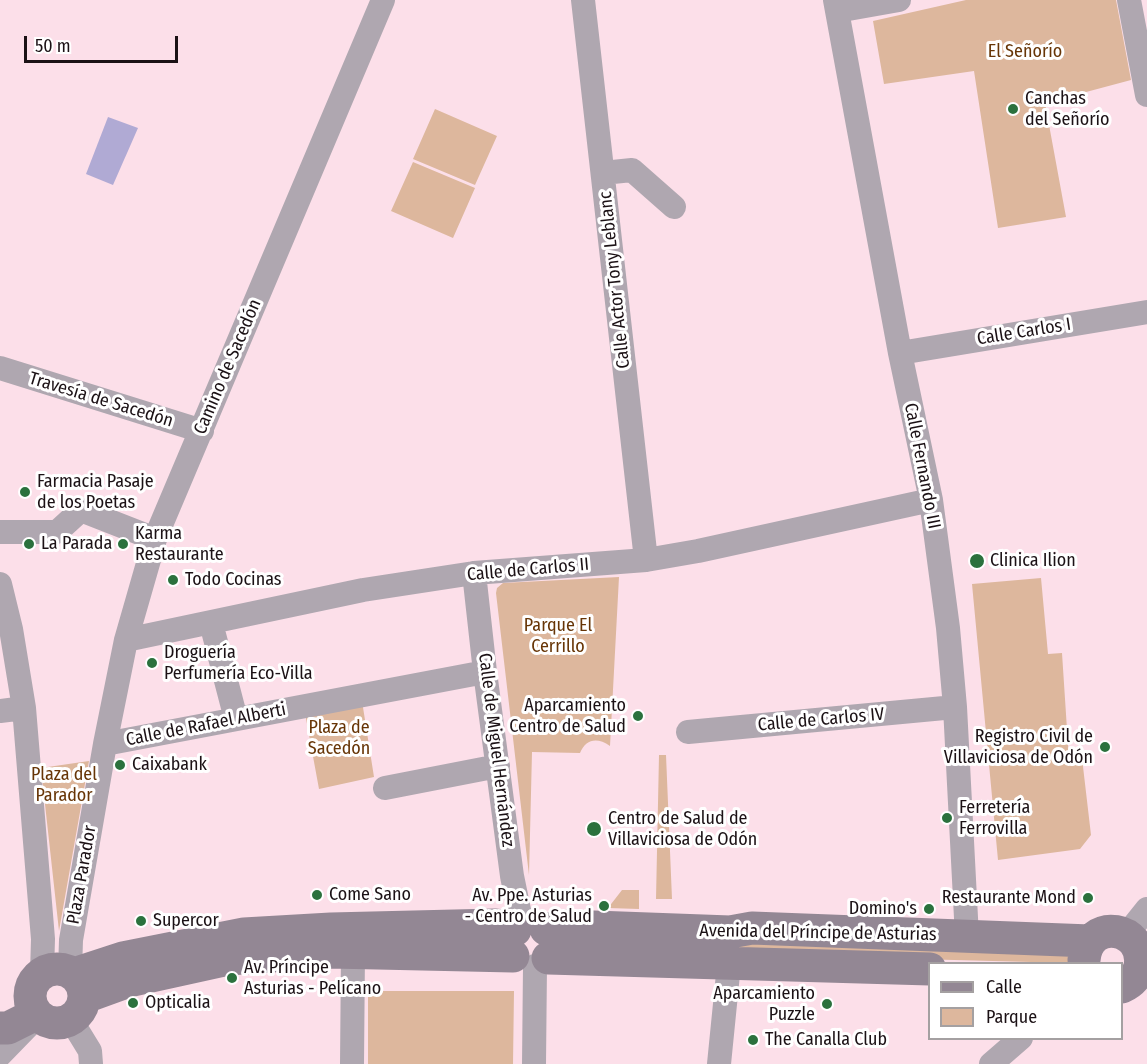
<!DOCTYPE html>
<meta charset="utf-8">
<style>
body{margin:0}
#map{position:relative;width:1147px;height:1064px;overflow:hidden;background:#fcdfe9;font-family:"Fira Sans Condensed",sans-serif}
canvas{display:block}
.legend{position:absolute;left:928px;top:962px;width:195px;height:78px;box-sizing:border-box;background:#fff;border:2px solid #a4a0a1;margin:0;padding:8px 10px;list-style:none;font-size:18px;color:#1b1115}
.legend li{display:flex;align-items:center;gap:12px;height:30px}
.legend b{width:30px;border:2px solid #a4a0a1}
.scale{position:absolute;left:24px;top:36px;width:154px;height:27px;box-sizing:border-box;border:3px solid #1b1115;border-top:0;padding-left:8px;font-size:18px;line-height:21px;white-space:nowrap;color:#1b1115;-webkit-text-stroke:4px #fff;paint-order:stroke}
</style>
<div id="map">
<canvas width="1147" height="1064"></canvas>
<ul class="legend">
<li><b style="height:8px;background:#938794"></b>Calle</li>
<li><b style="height:16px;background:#ddb79d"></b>Parque</li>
</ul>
<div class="scale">50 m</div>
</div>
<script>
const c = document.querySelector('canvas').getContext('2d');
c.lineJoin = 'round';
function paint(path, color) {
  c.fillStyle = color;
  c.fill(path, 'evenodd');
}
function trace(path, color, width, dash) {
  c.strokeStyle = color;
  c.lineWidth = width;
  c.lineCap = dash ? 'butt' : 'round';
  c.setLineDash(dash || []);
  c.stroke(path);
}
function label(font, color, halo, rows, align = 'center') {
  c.font = font + ' "Fira Sans Condensed",sans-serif';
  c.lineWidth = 6;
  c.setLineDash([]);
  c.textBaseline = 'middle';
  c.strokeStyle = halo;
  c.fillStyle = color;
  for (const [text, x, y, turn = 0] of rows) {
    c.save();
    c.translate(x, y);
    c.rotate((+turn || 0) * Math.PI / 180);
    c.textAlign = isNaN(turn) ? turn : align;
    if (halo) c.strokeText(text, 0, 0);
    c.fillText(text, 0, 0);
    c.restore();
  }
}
paint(new Path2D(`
 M 966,0 L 1116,0 L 1131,80 L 1045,103 L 1066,217 L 998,228 L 974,71 L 884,84 L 873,21 Z
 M 435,109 L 497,136 L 475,185 L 413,159 Z
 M 413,162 L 475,188 L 453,238 L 391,211 Z
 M 619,577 L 610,746 C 597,737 586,739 580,753 L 532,752 L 529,875 L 496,593 L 497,588 L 503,583 Z
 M 1041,578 L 1048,654 L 1062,653 L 1069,760 L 1082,758 L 1091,835 L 1080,849 L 998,860 L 972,584 Z
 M 362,701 L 374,777 L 319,789 L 305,713 Z
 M 659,755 L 666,755 L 672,899 L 656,899 Z
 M 89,761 L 59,931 L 41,768 Z
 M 622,890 L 639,890 L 639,909 L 608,908 Z
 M 559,939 L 1070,951 L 1070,963 L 761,955 Z
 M 368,991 L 514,991 L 513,1064 L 368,1064 Z`), '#ddb79d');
paint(new Path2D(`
 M 108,117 L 138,128 L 113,185 L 86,174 Z`), '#b0aad4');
trace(new Path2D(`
 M 583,0 L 646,560
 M 835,0 L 900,353 L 931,500 L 948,628 L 955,707 L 967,937
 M 1129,0 L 1147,95
 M 837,11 L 899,0
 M 603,173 L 632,170 L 674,207
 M 900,353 L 1147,312
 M 0,368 L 202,431
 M 0,532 L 57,532 L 81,510 L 155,539
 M 474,573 L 485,672 L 512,876 L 522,925
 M 0,584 L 11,629 L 24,708 L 43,939 L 42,973
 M 211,623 L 236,719
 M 126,640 L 363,590 L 474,573 L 646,560 L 698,551 L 931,500
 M 0,711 L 24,708
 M 688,732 L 955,707
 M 105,744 L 485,672
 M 385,788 L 498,766
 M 1127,934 L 1147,909
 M 70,971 L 71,940 L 105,744 L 126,640 L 155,539 L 383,0
 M 71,1020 L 90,1051 L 91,1064
 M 0,1055 L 34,1020
 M 352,1064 L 353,952
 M 534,1064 L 535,966
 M 719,1064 L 729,964
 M 991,1064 L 1021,1038`), '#afa7b0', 24);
trace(new Path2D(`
 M 546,929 L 567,926 L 730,932 L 752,928 L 1090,941
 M 548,958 L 930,969
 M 1084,960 C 1088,915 1147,927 1140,967 C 1137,977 1131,983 1122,987
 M30 996a27 27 0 1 1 54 0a27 27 0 1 1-54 0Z
 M 74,974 L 123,958 L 244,934 L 331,929 L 496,925 L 515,930
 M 85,997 L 129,981 L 229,959 L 332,952 L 513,956
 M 0,1028 L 8,1028 L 36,1014`), '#938794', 33);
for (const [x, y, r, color] of [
 [1013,109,6,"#2b713d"],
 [25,492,6,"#2b713d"],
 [29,544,6,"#2b713d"],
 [123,544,6,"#2b713d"],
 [977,561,8,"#2b713d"],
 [173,580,6,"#2b713d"],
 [152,663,6,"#2b713d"],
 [638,716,6,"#2b713d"],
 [1105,747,6,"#2b713d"],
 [120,765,6,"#2b713d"],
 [947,818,6,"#2b713d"],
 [594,829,8,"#2b713d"],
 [317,895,6,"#2b713d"],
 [1088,898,6,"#2b713d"],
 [604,906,6,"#2b713d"],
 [929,909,6,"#2b713d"],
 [141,921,6,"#2b713d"],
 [232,978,6,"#2b713d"],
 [133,1003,6,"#2b713d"],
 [827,1004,6,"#2b713d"],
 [753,1040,6,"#2b713d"]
]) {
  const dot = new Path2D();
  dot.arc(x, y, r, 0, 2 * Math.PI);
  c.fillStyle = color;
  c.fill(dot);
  trace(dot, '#fff', 2);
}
label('18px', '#673506', '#fff', [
 ["El Señorío",1025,52],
 ["Parque El",558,626],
 ["Cerrillo",558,647],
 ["Plaza de",339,728],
 ["Sacedón",339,749],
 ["Plaza del",64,775],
 ["Parador",64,796]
]);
label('18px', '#1b1115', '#fff', [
 ["Canchas",1025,99],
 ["del Señorío",1025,120],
 ["Farmacia Pasaje",37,482],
 ["de los Poetas",37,503],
 ["Karma",135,534],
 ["Restaurante",135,555],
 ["La Parada",41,544],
 ["Clinica Ilion",990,561],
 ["Todo Cocinas",185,580],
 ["Droguería",164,653],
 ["Perfumería Eco-Villa",164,674],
 ["Aparcamiento",626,706,"right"],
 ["Centro de Salud",626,727,"right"],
 ["Registro Civil de",1093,737,"right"],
 ["Villaviciosa de Odón",1093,758,"right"],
 ["Caixabank",132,765],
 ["Ferretería",959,808],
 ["Ferrovilla",959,829],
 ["Centro de Salud de",608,819],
 ["Villaviciosa de Odón",608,840],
 ["Come Sano",329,895],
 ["Av. Ppe. Asturias",592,896,"right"],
 ["- Centro de Salud",592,917,"right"],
 ["Restaurante Mond",1076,898,"right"],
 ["Domino's",917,909,"right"],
 ["Supercor",153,921],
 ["Av. Príncipe",244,968],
 ["Asturias - Pelícano",244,989],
 ["Aparcamiento",815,994,"right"],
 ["Puzzle",815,1015,"right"],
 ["Opticalia",145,1003],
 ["The Canalla Club",765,1040]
], 'left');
label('18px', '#1b1115', '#fff', [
 ["Calle Actor Tony Leblanc",615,280,-96],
 ["Calle Carlos I",1024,332,-9],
 ["Camino de Sacedón",228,367,-67],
 ["Travesía de Sacedón",101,400,17],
 ["Calle Fernando III",922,466,79],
 ["Calle de Carlos II",528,570,-5],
 ["Calle de Carlos IV",821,720,-5],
 ["Calle de Rafael Alberti",206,725,-11],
 ["Calle de Miguel Hernández",496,750,83],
 ["Plaza Parador",82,875,-80],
 ["Avenida del Príncipe de Asturias",818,933,1]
]);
</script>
